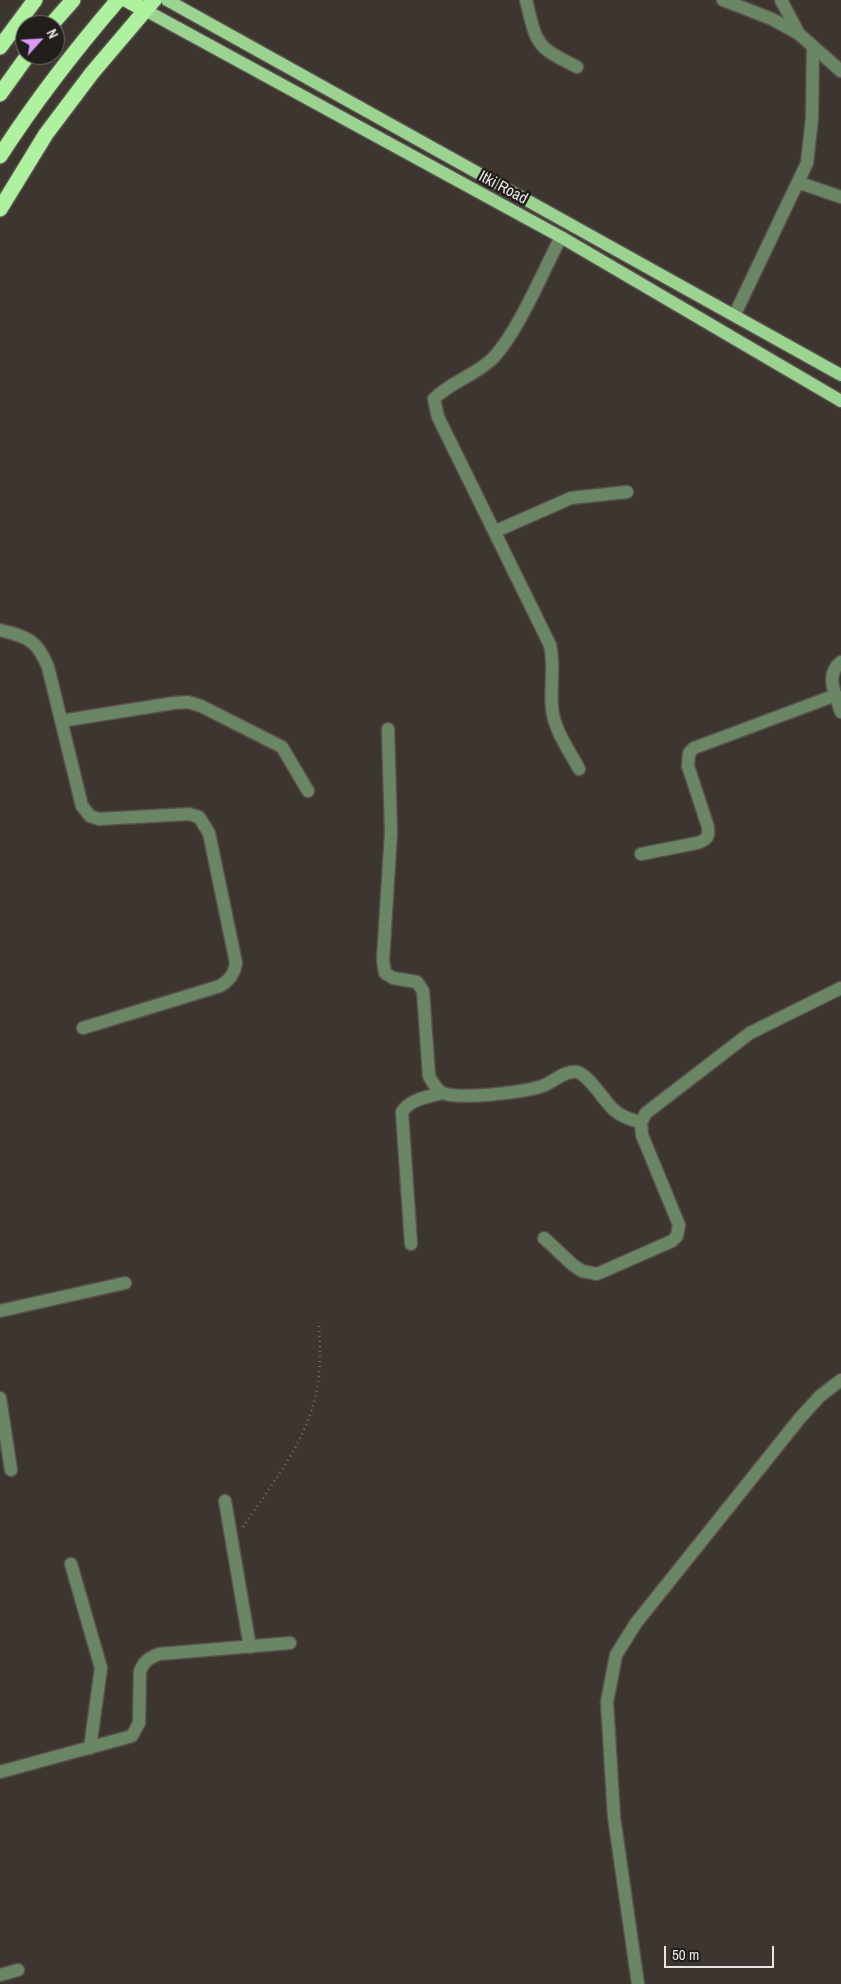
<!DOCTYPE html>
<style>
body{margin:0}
#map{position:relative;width:841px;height:1984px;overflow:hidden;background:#3d3530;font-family:"Archivo Narrow",sans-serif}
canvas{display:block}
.north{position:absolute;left:15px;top:15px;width:50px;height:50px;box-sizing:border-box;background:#211e1b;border:1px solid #716e6b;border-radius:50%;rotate:64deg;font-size:14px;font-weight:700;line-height:20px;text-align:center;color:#eae5e2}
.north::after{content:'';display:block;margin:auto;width:18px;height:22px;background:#da9af6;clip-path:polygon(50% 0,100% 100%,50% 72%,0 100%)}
.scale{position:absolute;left:664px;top:1946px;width:110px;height:22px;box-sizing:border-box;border:2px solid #eae5e2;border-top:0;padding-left:6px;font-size:15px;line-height:18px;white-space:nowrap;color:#eae5e2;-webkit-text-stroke:4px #211e1b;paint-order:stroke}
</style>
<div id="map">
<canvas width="841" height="1984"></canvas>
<div class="north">N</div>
<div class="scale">50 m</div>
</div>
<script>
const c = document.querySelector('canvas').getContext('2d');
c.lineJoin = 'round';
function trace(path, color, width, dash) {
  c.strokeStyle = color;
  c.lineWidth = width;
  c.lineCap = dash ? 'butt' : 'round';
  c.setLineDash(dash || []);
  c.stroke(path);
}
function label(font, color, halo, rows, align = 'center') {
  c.font = font + ' "Archivo Narrow",sans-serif';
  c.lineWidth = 5;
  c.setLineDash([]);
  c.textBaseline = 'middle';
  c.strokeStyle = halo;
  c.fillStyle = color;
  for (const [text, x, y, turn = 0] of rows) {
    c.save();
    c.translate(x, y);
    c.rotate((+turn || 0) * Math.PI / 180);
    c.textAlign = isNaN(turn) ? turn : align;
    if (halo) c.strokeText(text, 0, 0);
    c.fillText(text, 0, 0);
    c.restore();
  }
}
const minor = new Path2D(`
 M 526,0 C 537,45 535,46 577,67
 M 723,0 L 772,19 L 799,34 L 841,71
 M 781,0 L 799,34
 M 800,183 L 841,197
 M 561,237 C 543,271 517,335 491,360 C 474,376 450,382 434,399 L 438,417 L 550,645 C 555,666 550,687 552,708 C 554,730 569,750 579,769
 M 735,314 L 807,163 L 812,118 L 813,47
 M 496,531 L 571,498 L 627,492
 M 0,630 C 28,637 37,640 48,667 L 82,806 L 90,816 L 99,819 L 189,814 L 199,817 L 209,833 L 236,963 C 234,974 230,980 220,986 L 83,1028
 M 841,662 C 824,675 836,695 841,712
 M 61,721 L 174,703 L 188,702 L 201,706 L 282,747 L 308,791
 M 388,729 L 391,832 L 383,960 L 385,973 L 393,978 L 417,982 L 423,991 L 429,1076 C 433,1083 436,1090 443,1093 C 460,1100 528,1092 545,1085 C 554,1081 566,1070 577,1072 C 589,1075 604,1101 614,1110 C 622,1117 631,1120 641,1122
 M 641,854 L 697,843 C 707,840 709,837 708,827 L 688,766 L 689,753 L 694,748 L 836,695
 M 544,1238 L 573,1265 L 582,1271 L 597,1274 L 672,1241 L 677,1236 L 679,1225 L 642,1135 L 641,1122 L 646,1113 L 750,1033 L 841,988
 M 411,1244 L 402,1112 C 410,1099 428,1097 442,1093
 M 0,1311 L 125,1283
 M 0,1398 L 11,1470
 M 225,1501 L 250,1647
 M 71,1564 L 101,1668 L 90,1748
 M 0,1772 L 132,1736 L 139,1723 L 140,1671 C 144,1661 149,1658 159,1654 L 290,1643
 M 0,1975 L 18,1970
 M 638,1984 L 614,1817 L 607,1702 L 616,1655 L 636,1623 L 800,1418 L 820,1396 L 841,1380`);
const major = new Path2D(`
 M 167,0 L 841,375
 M 145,10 L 561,237 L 841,401`);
const highway = new Path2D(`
 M 127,0 L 145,10
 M 51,25 L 73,0
 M 0,47 L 35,0
 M 0,94 L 28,55
 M 0,156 C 36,100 75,50 118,0
 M 0,209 L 46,134 L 92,73 L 154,0`);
trace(minor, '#59514c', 15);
trace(major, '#59514c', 15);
trace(highway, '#59514c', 18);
trace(new Path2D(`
 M 243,1527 C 273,1482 310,1438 318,1383 C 321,1363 320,1342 319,1322`), '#766f6a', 2.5, [1, 4]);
trace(minor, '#6b8665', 12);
trace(major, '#9bd490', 12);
trace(highway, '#aef2a0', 15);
label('16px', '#eae5e2', '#211e1b', [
 ["Itki Road",503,188,28]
]);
</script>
